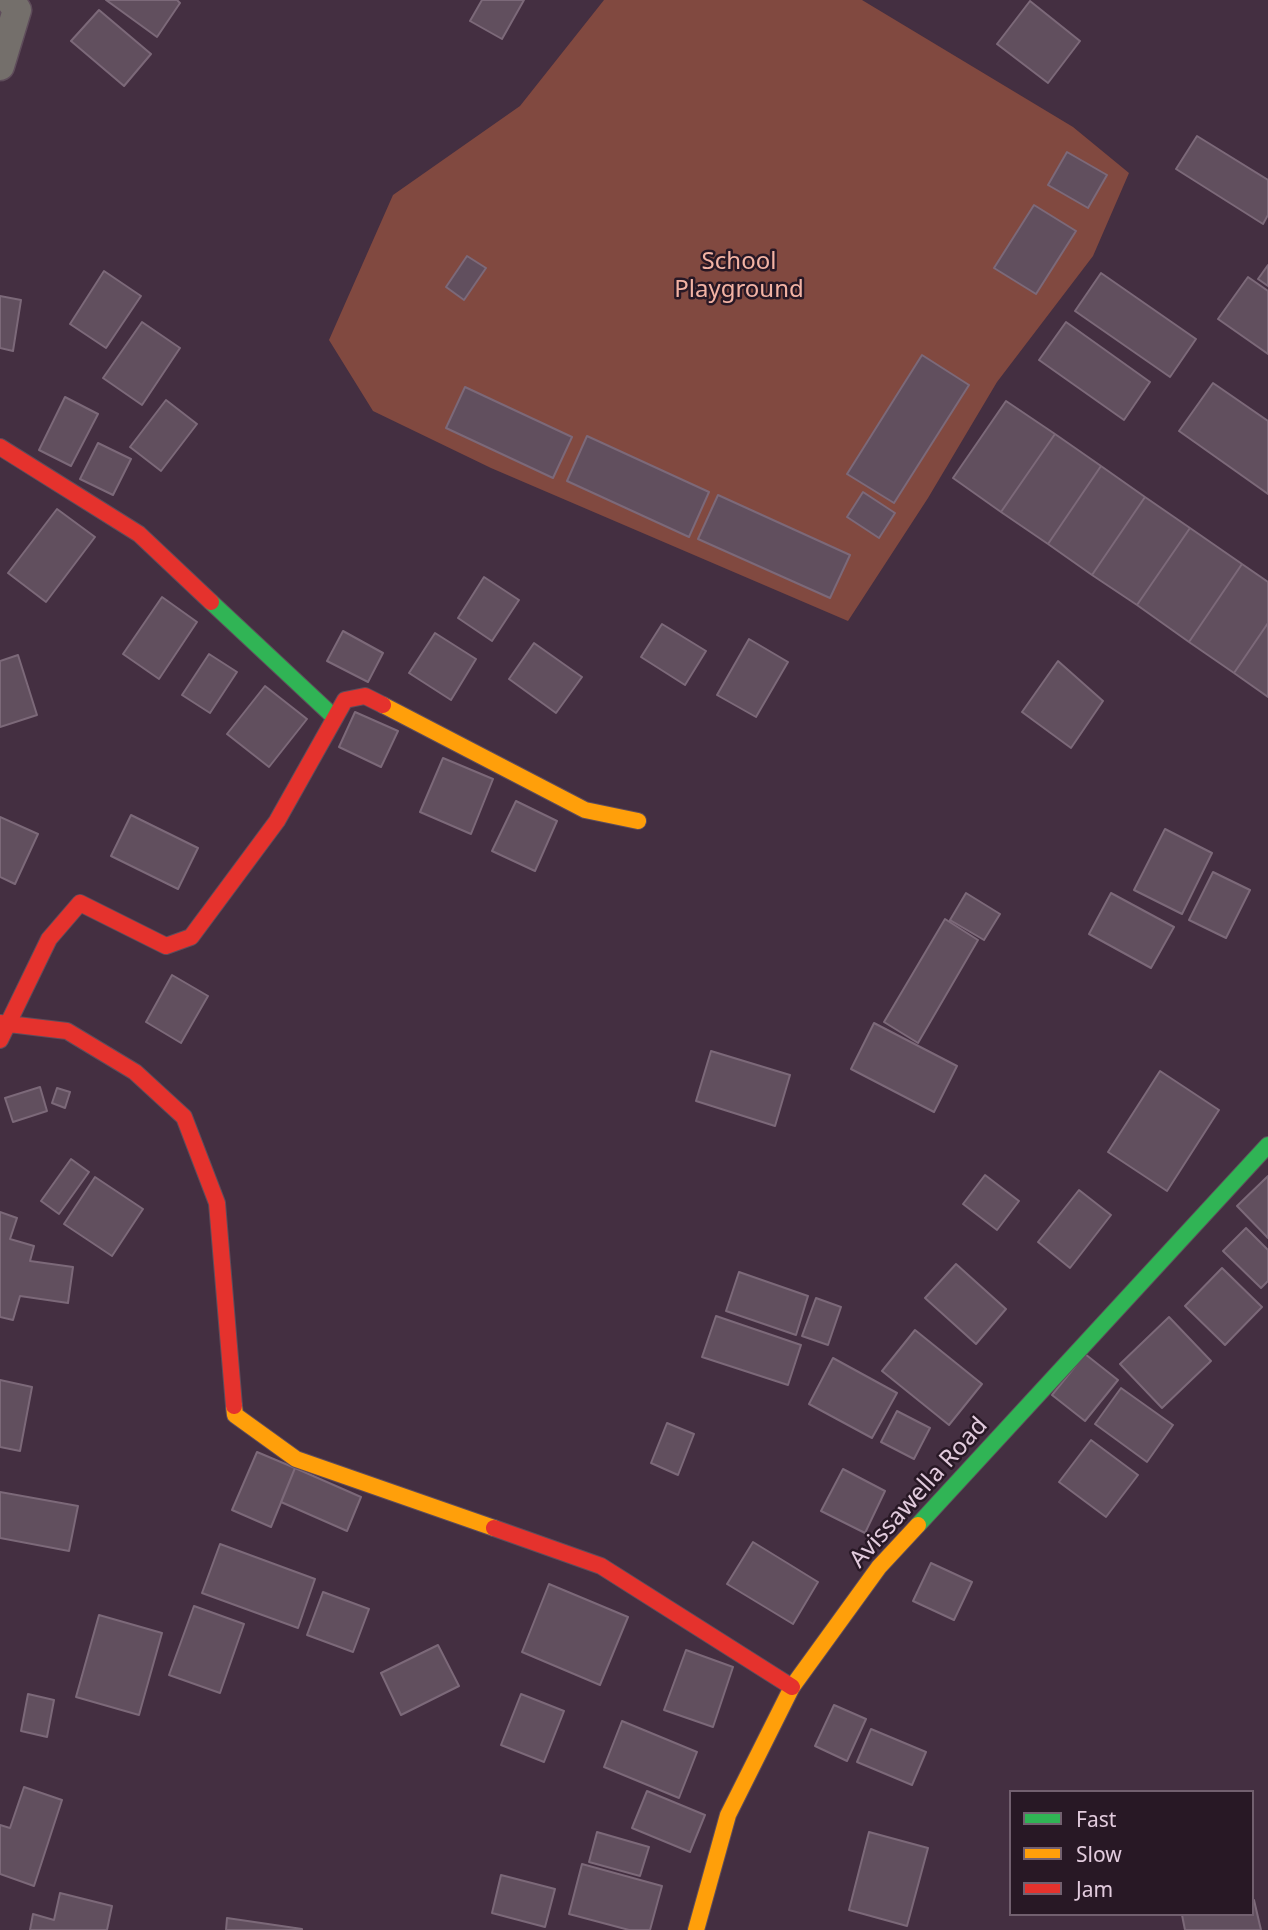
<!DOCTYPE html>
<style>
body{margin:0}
#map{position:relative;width:1268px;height:1930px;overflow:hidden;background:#442f41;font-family:"Noto Sans",sans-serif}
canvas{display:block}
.legend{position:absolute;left:1009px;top:1790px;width:245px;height:126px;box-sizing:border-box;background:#281825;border:2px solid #72606f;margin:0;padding:9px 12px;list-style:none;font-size:21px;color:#e2cbdd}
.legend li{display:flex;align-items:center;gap:14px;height:35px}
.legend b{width:35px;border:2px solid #72606f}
</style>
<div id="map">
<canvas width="1268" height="1930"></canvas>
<ul class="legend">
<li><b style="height:9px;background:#30b455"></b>Fast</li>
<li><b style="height:9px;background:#ff9f0a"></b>Slow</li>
<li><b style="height:9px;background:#e5322d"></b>Jam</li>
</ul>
</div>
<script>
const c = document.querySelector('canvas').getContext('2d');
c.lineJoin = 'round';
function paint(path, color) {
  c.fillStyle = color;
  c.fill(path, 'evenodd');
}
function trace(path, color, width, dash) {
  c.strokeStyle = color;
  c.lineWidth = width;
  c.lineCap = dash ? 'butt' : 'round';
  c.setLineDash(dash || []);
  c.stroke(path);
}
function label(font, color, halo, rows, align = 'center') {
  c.font = font + ' "Noto Sans",sans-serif';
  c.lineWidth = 5;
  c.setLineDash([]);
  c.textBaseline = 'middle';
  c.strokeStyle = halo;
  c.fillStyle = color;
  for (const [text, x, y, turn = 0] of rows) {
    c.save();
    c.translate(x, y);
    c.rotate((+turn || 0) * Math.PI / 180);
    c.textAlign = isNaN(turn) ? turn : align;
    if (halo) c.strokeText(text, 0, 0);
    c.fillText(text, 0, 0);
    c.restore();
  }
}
paint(new Path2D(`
 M 604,0 L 862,0 L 1073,127 L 1129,173 L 1093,256 L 997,382 L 928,498 L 848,621 L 491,468 L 373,411 L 329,340 L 393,195 L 520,106 Z`), '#814940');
const building = new Path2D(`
 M 106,0 L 177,0 L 180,3 L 157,37 Z
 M 482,0 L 524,0 L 502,39 L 470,21 Z
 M 1030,1 L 1080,41 L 1048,83 L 997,44 Z
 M 99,10 L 151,54 L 124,86 L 71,41 Z
 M 1197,136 L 1268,180 L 1268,215 L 1263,224 L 1176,169 Z
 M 1067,152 L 1107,175 L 1088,208 L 1048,185 Z
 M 1034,205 L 1076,231 L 1036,294 L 994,268 Z
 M 467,256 L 486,268 L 464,300 L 446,287 Z
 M 1268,265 L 1268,286 L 1258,279 Z
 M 104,271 L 141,296 L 106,348 L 70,324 Z
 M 1101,273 L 1196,339 L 1170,377 L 1075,311 Z
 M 1248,277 L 1268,291 L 1268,354 L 1218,319 Z
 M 0,296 L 21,300 L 13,351 L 0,348 Z
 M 142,322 L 180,348 L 142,405 L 103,378 Z
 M 1066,322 L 1150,382 L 1124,420 L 1039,360 Z
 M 922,355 L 969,385 L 894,503 L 847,474 Z
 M 1213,383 L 1268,421 L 1268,494 L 1179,431 Z
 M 465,387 L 572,437 L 553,478 L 446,428 Z
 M 65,397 L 98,414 L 71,466 L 39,450 Z
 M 166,400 L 197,424 L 161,471 L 130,447 Z
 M 1006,401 L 1055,434 L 1001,512 L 953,478 Z
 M 1055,434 L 1101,466 L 1048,544 L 1001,512 Z
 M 587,436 L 709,492 L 689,537 L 567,481 Z
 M 98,443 L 131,459 L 113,495 L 80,479 Z
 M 1101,466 L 1145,497 L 1092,575 L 1048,544 Z
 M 863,492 L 895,513 L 879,538 L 847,517 Z
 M 718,495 L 850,555 L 830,598 L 698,539 Z
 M 1145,497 L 1190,528 L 1137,605 L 1092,575 Z
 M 57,509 L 95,537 L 46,602 L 8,573 Z
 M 1190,528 L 1242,564 L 1189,642 L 1137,605 Z
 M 1242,564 L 1268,582 L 1268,623 L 1234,673 L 1189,642 Z
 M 484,577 L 519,600 L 492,641 L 458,618 Z
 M 162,597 L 197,622 L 159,679 L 123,654 Z
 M 1268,623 L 1268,697 L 1234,673 Z
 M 662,624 L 706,651 L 685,685 L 641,657 Z
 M 343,631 L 383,653 L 368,682 L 327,661 Z
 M 435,633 L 476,659 L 451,700 L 409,673 Z
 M 749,639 L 788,662 L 756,717 L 717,695 Z
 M 534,643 L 582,677 L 556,713 L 509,679 Z
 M 209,654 L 237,672 L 210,713 L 182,695 Z
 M 18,655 L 37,715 L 0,727 L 0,661 Z
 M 1058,661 L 1103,701 L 1071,748 L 1022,712 Z
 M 265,686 L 307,719 L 269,767 L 227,734 Z
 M 355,712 L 398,731 L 381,767 L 339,747 Z
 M 443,758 L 493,779 L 471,834 L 420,812 Z
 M 516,801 L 557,821 L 535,871 L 492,851 Z
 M 131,815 L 198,848 L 178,889 L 111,856 Z
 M 0,817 L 38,834 L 15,884 L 0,877 Z
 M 1165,829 L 1212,853 L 1182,914 L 1134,890 Z
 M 1213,872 L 1250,890 L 1226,938 L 1189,920 Z
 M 966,893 L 1000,914 L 984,940 L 950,920 Z
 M 1111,893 L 1174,927 L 1151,968 L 1089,934 Z
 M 945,919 L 978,940 L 918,1043 L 884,1022 Z
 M 172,975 L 208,996 L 181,1043 L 146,1022 Z
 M 874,1023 L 957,1066 L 934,1112 L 851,1069 Z
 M 711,1051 L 790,1075 L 775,1126 L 696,1101 Z
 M 1160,1071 L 1219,1110 L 1167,1191 L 1108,1152 Z
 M 40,1087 L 47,1111 L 13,1122 L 5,1098 Z
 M 57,1088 L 70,1092 L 65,1108 L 52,1103 Z
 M 71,1159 L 89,1172 L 59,1214 L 41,1201 Z
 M 985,1175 L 1019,1201 L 997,1230 L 963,1204 Z
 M 1268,1176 L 1268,1238 L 1237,1206 Z
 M 95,1177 L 143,1209 L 112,1256 L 64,1224 Z
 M 1079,1190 L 1111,1215 L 1070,1268 L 1038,1242 Z
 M 0,1212 L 17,1218 L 10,1239 L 34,1246 L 30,1261 L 73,1267 L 68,1303 L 20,1296 L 13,1320 L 0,1317 Z
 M 1246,1228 L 1268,1250 L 1268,1281 L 1261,1288 L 1223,1251 Z
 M 956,1264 L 1006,1309 L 976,1344 L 925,1298 Z
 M 1222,1268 L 1262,1307 L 1225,1345 L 1185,1306 Z
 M 739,1272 L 808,1296 L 796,1335 L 726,1311 Z
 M 816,1298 L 841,1307 L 828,1345 L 802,1336 Z
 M 716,1316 L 801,1345 L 788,1385 L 702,1357 Z
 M 1169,1317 L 1211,1361 L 1162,1408 L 1120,1364 Z
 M 915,1330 L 982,1384 L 949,1425 L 882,1371 Z
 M 1085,1354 L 1118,1380 L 1085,1421 L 1052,1395 Z
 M 833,1358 L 897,1393 L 872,1438 L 809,1404 Z
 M 0,1380 L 32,1387 L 20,1451 L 0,1447 Z
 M 1121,1388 L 1173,1425 L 1147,1462 L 1095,1424 Z
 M 897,1411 L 930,1428 L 914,1459 L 881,1442 Z
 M 667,1423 L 694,1434 L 678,1475 L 651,1463 Z
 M 1091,1440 L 1138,1475 L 1106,1517 L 1059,1482 Z
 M 257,1452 L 295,1468 L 271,1527 L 232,1510 Z
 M 295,1468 L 361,1497 L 347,1531 L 281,1502 Z
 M 843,1469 L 885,1491 L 865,1533 L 821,1511 Z
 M 0,1492 L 78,1506 L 69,1551 L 0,1538 Z
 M 753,1542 L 818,1582 L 793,1624 L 727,1584 Z
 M 220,1544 L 315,1579 L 298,1628 L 202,1593 Z
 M 931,1563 L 972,1582 L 954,1620 L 913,1601 Z
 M 549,1584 L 628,1617 L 600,1685 L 522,1652 Z
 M 323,1592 L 369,1609 L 353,1652 L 307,1635 Z
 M 194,1606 L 244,1624 L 220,1693 L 169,1675 Z
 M 99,1615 L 162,1633 L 139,1715 L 76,1697 Z
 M 438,1645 L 459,1686 L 401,1715 L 381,1673 Z
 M 686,1650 L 733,1667 L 713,1727 L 664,1710 Z
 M 28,1694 L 54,1700 L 47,1737 L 21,1731 Z
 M 521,1694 L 564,1711 L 544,1762 L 501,1745 Z
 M 834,1705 L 866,1719 L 847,1761 L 815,1746 Z
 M 622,1721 L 697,1752 L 679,1798 L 604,1767 Z
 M 871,1729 L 926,1752 L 912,1785 L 857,1762 Z
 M 24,1787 L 62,1800 L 34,1886 L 0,1874 L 0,1825 L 10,1828 Z
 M 647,1791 L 705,1815 L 690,1852 L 632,1828 Z
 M 597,1832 L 649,1847 L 640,1876 L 589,1862 Z
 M 869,1832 L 928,1848 L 907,1926 L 849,1910 Z
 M 582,1864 L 662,1886 L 650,1930 L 629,1930 L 569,1914 Z
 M 501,1875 L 555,1889 L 545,1927 L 492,1913 Z
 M 60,1893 L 112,1906 L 107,1930 L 30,1930 L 33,1914 L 54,1920 Z
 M 1254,1900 L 1261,1930 L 1185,1930 L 1182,1915 L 1252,1914 L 1252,1901 Z
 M 227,1918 L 302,1929 L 302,1930 L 226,1930 Z`);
paint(building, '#614f5e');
trace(building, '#7c6979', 2);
const street = new Path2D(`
 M 0,66 L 17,10 L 10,0`);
const fast = new Path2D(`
 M 211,602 L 334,717
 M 918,1525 L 1268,1145`);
const slow = new Path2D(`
 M 383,705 L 585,810 L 638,821
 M 234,1406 L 235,1415 L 296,1459 L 494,1528
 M 696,1930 L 728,1815 L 792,1687 L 879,1567 L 918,1525`);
const jam = new Path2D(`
 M 0,447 L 139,534 L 211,602
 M 0,1023 L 67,1031 L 135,1072 L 184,1117 L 217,1203 L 234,1406
 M 0,1040 L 49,939 L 80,903 L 166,946 L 191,937 L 277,821 L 345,700 L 365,696 L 383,705
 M 494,1528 L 601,1566 L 792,1687`);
trace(street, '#5f4d5b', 31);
trace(fast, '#5f4d5b', 18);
trace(slow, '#5f4d5b', 18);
trace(jam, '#5f4d5b', 18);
trace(street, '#746f6b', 28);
trace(fast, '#30b455', 16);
trace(slow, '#ff9f0a', 16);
trace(jam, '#e5322d', 16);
label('24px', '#f3b3a4', '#281825', [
 ["School",739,262],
 ["Playground",739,290]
]);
label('24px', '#e2cbdd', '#281825', [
 ["Avissawella Road",919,1493,-48]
]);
</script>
